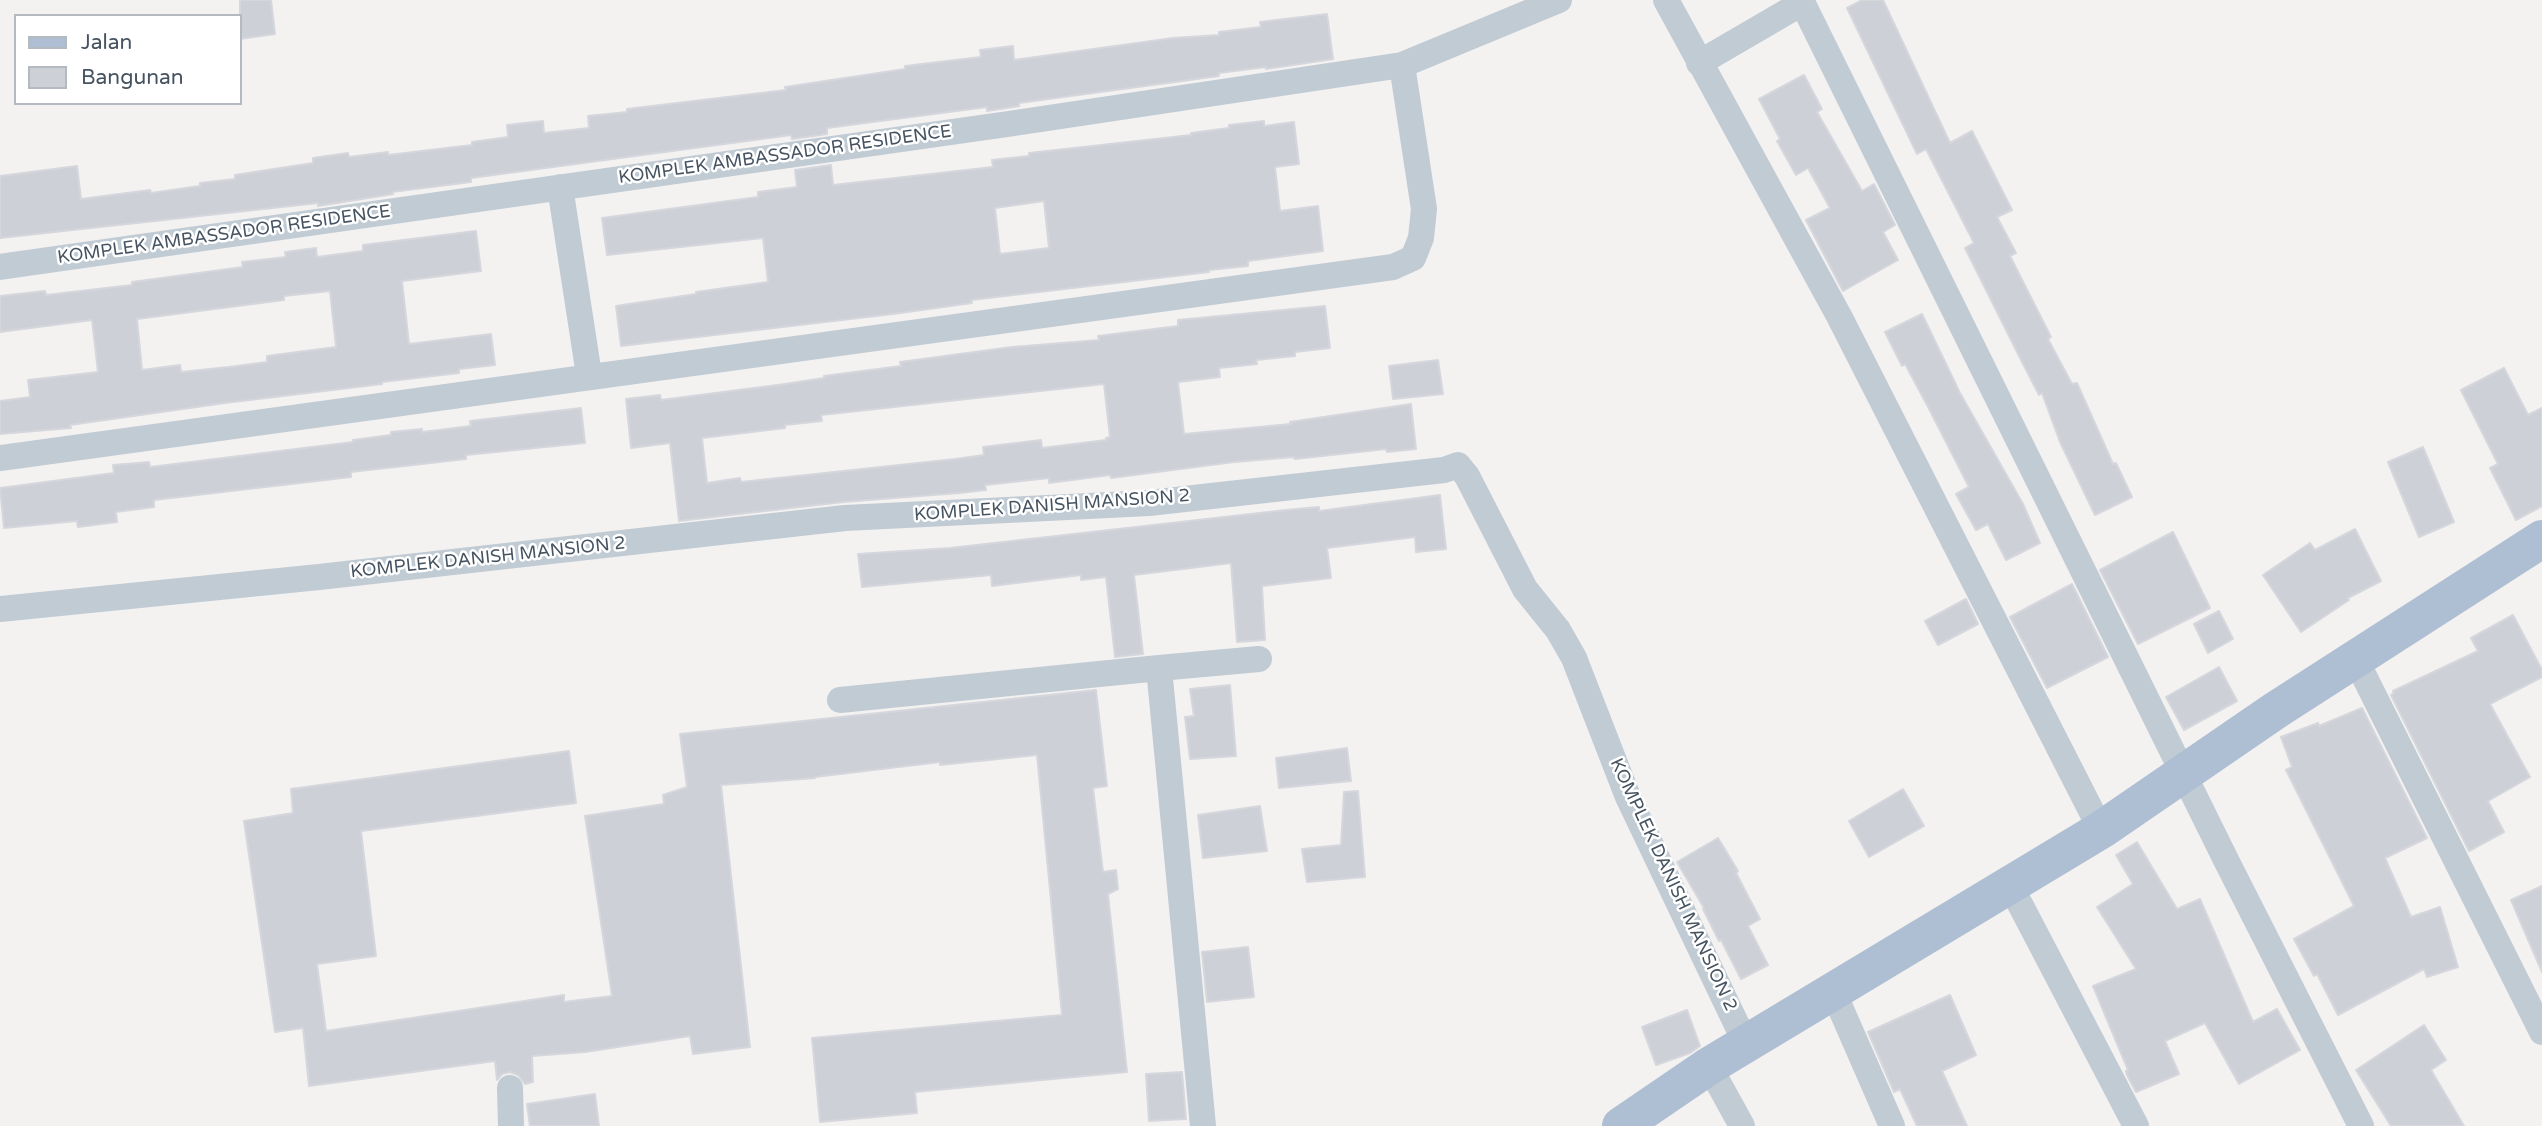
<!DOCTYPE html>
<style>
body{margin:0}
#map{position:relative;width:2542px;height:1126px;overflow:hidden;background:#f4f1f1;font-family:"Varela Round",sans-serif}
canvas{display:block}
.legend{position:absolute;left:14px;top:14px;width:228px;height:91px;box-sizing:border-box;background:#fff;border:2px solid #b5bac0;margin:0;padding:9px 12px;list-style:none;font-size:21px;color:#465361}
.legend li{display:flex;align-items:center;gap:14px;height:35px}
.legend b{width:35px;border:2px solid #b5bac0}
</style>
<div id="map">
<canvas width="2542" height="1126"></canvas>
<ul class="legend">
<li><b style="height:9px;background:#aebed3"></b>Jalan</li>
<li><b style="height:19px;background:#cdd0d6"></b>Bangunan</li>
</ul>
</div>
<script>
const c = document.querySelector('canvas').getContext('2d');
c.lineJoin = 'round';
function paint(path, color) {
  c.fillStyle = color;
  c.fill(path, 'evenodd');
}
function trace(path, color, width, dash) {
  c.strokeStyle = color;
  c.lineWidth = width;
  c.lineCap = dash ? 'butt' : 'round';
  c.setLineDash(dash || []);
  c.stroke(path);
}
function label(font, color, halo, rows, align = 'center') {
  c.font = font + ' "Varela Round",sans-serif';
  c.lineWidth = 5;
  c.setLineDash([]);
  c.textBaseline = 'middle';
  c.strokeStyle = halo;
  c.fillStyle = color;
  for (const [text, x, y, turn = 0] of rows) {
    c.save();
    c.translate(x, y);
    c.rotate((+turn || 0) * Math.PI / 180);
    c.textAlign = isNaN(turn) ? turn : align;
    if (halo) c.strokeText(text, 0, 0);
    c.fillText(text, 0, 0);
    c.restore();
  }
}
const building = new Path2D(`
 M 240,0 L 271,0 L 275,34 L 240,39 Z
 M 1862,0 L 1883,0 L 1950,143 L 1972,131 L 2012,210 L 1997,217 L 2016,253 L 2010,256 L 2051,337 L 2048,339 L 2072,384 L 2077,383 L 2113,464 L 2116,463 L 2132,497 L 2095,515 L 2060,442 L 2042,393 L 2039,395 L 2021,360 L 1965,248 L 1974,243 L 1926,149 L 1917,154 L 1847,8 Z
 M 1327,14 L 1333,59 L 1266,69 L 1266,67 L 1219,73 L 1219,76 L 1019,103 L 1019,106 L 987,111 L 987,107 L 827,128 L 827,134 L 792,139 L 791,135 L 747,141 L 471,178 L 471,182 L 392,192 L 393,194 L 318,206 L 318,203 L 0,238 L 0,176 L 77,166 L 81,199 L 150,190 L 151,193 L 200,186 L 200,183 L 235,179 L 235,175 L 313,163 L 313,158 L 348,153 L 349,157 L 388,152 L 388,155 L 472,145 L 472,142 L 508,137 L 507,125 L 543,121 L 544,133 L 589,128 L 588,116 L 627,112 L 627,109 L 786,90 L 785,87 L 905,69 L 905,66 L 981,57 L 980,50 L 1013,46 L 1014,60 L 1173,38 L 1219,35 L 1219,32 L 1261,27 L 1260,22 Z
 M 1804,75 L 1822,109 L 1817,112 L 1862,191 L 1874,184 L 1895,225 L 1883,232 L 1898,260 L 1843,291 L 1806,220 L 1830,208 L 1808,168 L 1796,175 L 1777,141 L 1780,139 L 1759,99 Z
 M 1264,121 L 1264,126 L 1294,122 L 1299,164 L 1275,167 L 1280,211 L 1318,206 L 1323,251 L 1248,261 L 1248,266 L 1209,270 L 1209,272 L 971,300 L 972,303 L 893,314 L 621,346 L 616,306 L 696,294 L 696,292 L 768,282 L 763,238 L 607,255 L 602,218 L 758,197 L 758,192 L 797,187 L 795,170 L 831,165 L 833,185 L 993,167 L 992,160 L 1029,156 L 1029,153 L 1191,135 L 1191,133 L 1229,128 L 1229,125 ZM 1044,201 L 1049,248 L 1000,254 L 995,208 Z
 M 476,231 L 481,271 L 402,281 L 409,344 L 491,334 L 495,365 L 459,369 L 459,373 L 382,382 L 382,384 L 225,403 L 70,425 L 71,428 L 0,434 L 0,401 L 30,397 L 28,380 L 98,372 L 92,320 L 0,332 L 0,296 L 45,291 L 46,295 L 132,285 L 132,282 L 243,267 L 242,262 L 286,257 L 285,252 L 316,248 L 317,257 L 363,251 L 363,245 ZM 330,291 L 336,347 L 267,356 L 267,362 L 229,367 L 181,372 L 180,365 L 142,370 L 137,319 L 284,300 L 284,296 Z
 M 1325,306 L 1330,348 L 1295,352 L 1295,356 L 1256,360 L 1257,364 L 1219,368 L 1220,377 L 1178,382 L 1184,434 L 1291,424 L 1290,422 L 1411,404 L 1416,449 L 1387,452 L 1386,449 L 1295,459 L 1294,457 L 1234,462 L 1111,478 L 1110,475 L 1049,483 L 1049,478 L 985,485 L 986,490 L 959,493 L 843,502 L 679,521 L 670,443 L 631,448 L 626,399 L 660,395 L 661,400 L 785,384 L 824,378 L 824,376 L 901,366 L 900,362 L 1012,347 L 1099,340 L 1098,336 L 1178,326 L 1178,320 ZM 1104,384 L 1110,437 L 1106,438 L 1106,440 L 1042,448 L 1041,440 L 983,447 L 984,455 L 955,459 L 741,482 L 740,478 L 707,483 L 702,438 L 785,428 L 785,425 L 822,421 L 821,415 Z
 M 1922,314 L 1960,393 L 2023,504 L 2040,543 L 2006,560 L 1988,524 L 1976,530 L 1956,494 L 1969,487 L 1927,405 L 1905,364 L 1902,366 L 1885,332 Z
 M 1438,360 L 1443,394 L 1393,399 L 1389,366 Z
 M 2504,368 L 2528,415 L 2542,408 L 2542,506 L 2516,520 L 2490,468 L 2498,464 L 2461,390 Z
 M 581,408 L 585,443 L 466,455 L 466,459 L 351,472 L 351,477 L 154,500 L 154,507 L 116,512 L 117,522 L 78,527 L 77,521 L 4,528 L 0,488 L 114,473 L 113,465 L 149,462 L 150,467 L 353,442 L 353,440 L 391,435 L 391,432 L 422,429 L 422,432 L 471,426 L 470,421 Z
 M 2423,447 L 2454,522 L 2419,537 L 2388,462 Z
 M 1440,495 L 1446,549 L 1416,552 L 1415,537 L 1327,548 L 1331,578 L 1262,586 L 1265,640 L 1237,642 L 1231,563 L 1134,575 L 1143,654 L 1115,657 L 1106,577 L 1081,580 L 1081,575 L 992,586 L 991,575 L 862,587 L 858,554 L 950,548 L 1286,510 L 1319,507 L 1319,511 Z
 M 2355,529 L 2381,581 L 2348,598 L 2349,600 L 2301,632 L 2263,575 L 2310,543 L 2315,550 Z
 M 2173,532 L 2210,608 L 2138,644 L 2100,570 Z
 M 2072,584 L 2108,657 L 2047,688 L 2010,617 Z
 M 1966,599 L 1978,624 L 1938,645 L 1925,621 Z
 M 2219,611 L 2233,639 L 2208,653 L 2194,624 Z
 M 2513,615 L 2542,670 L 2542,677 L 2490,704 L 2530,777 L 2488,801 L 2504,832 L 2469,851 L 2391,695 L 2394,693 L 2393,691 L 2478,651 L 2471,638 Z
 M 2219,667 L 2237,701 L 2184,730 L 2166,697 Z
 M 1230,685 L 1236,756 L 1190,759 L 1185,717 L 1194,716 L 1190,689 Z
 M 1096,690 L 1107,786 L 1093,788 L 1103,872 L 1116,870 L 1118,889 L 1108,894 L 1127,1072 L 915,1092 L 917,1113 L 820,1122 L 812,1038 L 1062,1015 L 1037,755 L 940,765 L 940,762 L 815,777 L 815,778 L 721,785 L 750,1047 L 693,1054 L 690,1036 L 585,1052 L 532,1056 L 533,1082 L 525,1084 L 518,1075 L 510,1072 L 502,1074 L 497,1080 L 495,1061 L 309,1086 L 303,1028 L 275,1032 L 244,821 L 293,813 L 291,789 L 569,751 L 576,803 L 361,831 L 376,956 L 317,964 L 326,1031 L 564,995 L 564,1002 L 612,996 L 585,816 L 664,804 L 663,795 L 687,787 L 680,734 Z
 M 2362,708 L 2427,838 L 2385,858 L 2411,917 L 2440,907 L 2458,967 L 2427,977 L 2424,969 L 2338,1015 L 2317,974 L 2314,976 L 2294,939 L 2354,906 L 2286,770 L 2292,767 L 2281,737 L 2318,723 L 2319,726 Z
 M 1347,748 L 1351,781 L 1279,788 L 1276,758 Z
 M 1903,789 L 1924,826 L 1869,857 L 1849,821 Z
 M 1358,791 L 1365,877 L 1307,882 L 1302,849 L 1341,845 L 1344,792 Z
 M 1260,806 L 1267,851 L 1203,858 L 1198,815 Z
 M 1718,838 L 1738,871 L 1736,873 L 1760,919 L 1748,926 L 1768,965 L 1741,979 L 1721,940 L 1719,941 L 1703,909 L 1704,908 L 1677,862 Z
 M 2137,842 L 2177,909 L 2200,899 L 2253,1022 L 2277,1009 L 2300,1050 L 2239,1084 L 2205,1023 L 2165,1041 L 2179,1074 L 2136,1092 L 2127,1075 L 2126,1071 L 2128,1070 L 2093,986 L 2136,969 L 2097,907 L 2133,884 L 2116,855 Z
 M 2542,886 L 2542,972 L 2511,900 Z
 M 1248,947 L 1254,997 L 1207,1002 L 1202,952 Z
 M 1950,995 L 1976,1055 L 1942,1071 L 1967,1126 L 1917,1126 L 1900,1089 L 1894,1092 L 1868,1032 Z
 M 1687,1010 L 1700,1046 L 1690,1053 L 1656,1065 L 1642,1027 Z
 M 2424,1025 L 2446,1060 L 2431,1070 L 2464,1126 L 2391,1126 L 2356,1070 Z
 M 1182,1072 L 1186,1119 L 1149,1121 L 1146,1074 Z
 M 595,1094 L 599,1126 L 530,1126 L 527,1104 Z`);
paint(building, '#cdd0d6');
trace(building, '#d5d7dd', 2);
trace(new Path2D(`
 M 1666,0 L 1839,316 L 2101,830
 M 1801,0 L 2227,862 L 2361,1126
 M 1699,63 L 1802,3
 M 560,187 L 589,375
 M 0,267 L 1008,124 L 1402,65 L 1559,0
 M 0,458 L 1393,267 L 1413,258 L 1421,238 L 1424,209 L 1402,65
 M 0,609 L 319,577 L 845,518 L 1149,503 L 1444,470 L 1458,465 L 1467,476 L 1525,589 L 1558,630 L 1574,658 L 1628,797 L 1746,1044
 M 2356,660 L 2542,1032
 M 1159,668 L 1259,659
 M 840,700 L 1159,668 L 1203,1126
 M 2009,883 L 2136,1126
 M 1833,991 L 1892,1126
 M 1709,1066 L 1742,1126
 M 510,1088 L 511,1126`), '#c0cbd4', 26);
trace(new Path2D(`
 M 1621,1126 L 1709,1066 L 2101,830 L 2276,710 L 2542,539`), '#aebed3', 38);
label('18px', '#465361', '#fff', [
 ["KOMPLEK AMBASSADOR RESIDENCE",785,155,-8],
 ["KOMPLEK AMBASSADOR RESIDENCE",224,235,-8],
 ["KOMPLEK DANISH MANSION 2",1052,506,-4],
 ["KOMPLEK DANISH MANSION 2",488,558,-6],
 ["KOMPLEK DANISH MANSION 2",1673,885,65]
]);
</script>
